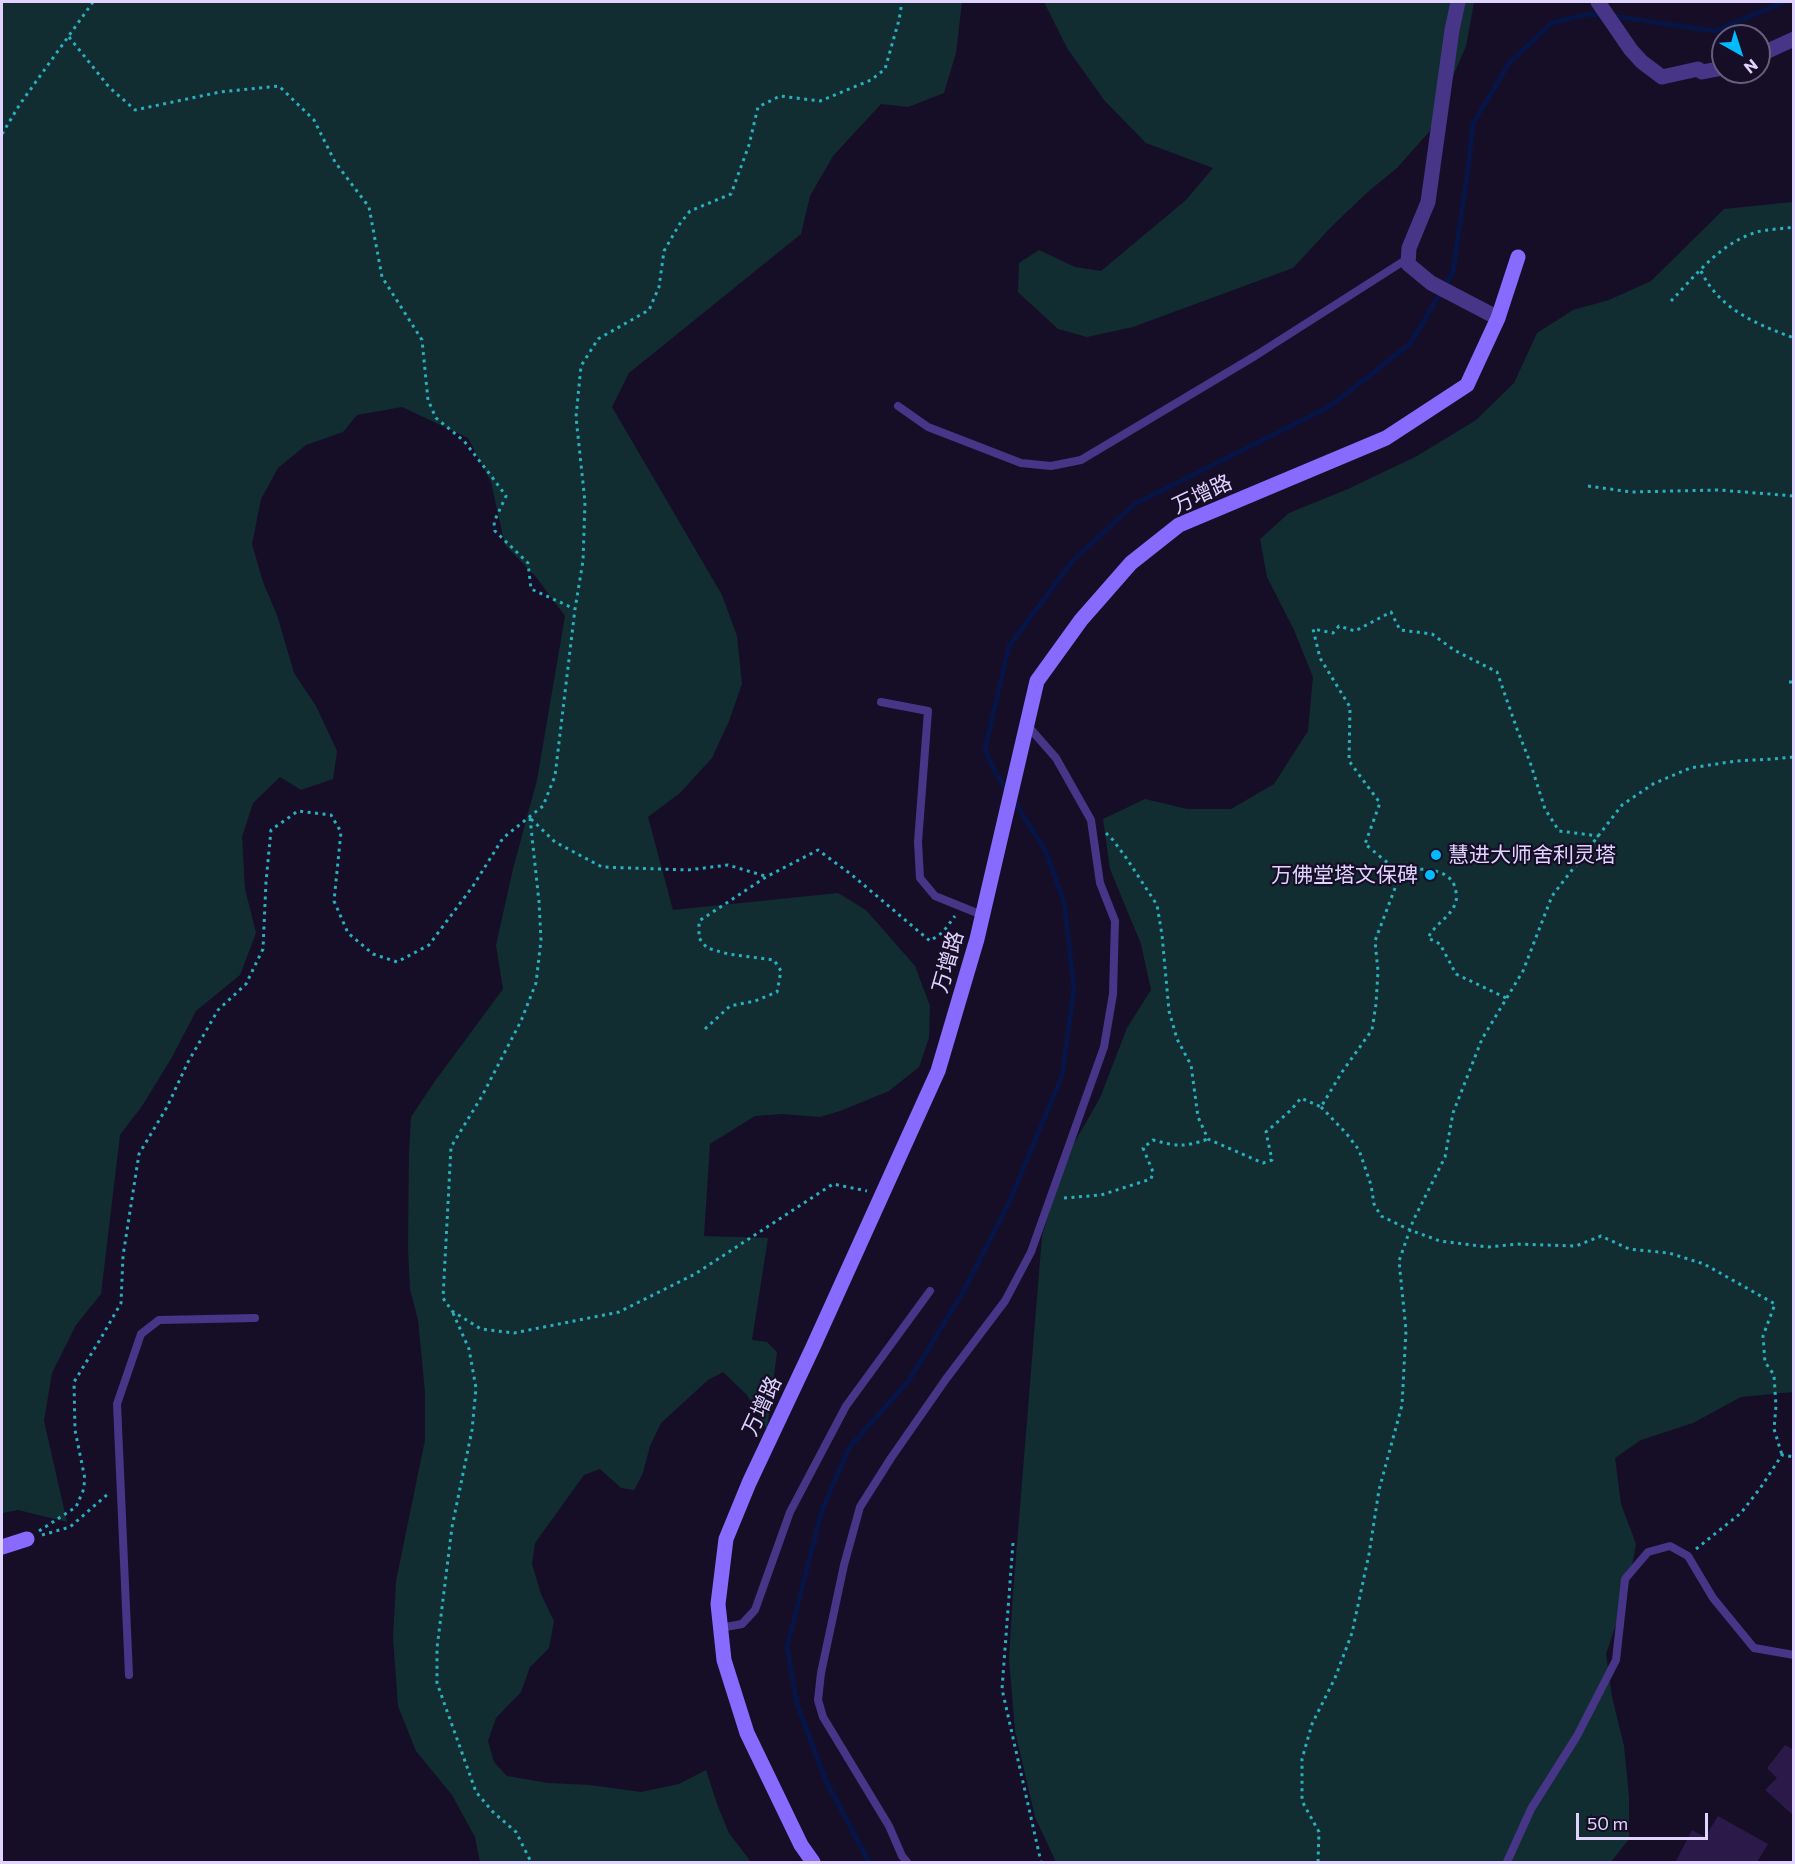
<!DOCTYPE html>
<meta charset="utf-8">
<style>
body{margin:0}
#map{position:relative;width:1795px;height:1864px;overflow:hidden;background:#160e27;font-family:Commissioner,sans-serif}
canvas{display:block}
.frame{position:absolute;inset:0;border:3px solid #e0d4ff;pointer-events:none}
.north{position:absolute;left:1711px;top:24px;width:60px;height:60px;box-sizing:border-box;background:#160e27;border:2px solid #675d7d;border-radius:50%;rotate:141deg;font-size:16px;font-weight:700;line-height:24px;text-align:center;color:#e0d4ff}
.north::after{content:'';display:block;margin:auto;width:21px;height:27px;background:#00bcff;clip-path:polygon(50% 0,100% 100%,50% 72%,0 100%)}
.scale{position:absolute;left:1576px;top:1813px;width:132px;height:27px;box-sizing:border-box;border:3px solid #e0d4ff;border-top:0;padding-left:8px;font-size:18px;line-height:21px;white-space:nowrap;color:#e0d4ff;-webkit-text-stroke:4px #160e27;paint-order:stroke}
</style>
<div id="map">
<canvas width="1795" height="1864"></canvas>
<div class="frame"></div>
<div class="north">N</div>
<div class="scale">50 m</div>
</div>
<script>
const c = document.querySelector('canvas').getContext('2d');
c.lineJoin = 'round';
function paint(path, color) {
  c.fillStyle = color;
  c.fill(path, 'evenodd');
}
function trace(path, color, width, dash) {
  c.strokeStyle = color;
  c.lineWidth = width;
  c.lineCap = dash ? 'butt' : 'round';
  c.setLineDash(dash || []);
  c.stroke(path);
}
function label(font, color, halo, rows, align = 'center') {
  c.font = font + ' Commissioner,"Noto Sans SC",sans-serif';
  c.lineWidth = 4.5;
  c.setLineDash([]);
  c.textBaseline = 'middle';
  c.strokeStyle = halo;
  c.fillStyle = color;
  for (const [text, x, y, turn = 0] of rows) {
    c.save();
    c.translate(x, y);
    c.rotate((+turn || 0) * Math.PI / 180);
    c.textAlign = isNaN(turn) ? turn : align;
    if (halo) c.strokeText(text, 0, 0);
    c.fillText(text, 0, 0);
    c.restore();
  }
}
paint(new Path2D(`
 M 2,2 L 962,2 L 956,53 L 944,93 L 908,107 L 881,104 L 833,156 L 810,196 L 801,234 L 629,373 L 612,407 L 722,595 L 737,636 L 742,684 L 729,721 L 712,758 L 680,793 L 648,817 L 673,910 L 838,893 L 866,910 L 915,966 L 930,1006 L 929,1038 L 919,1067 L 889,1091 L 840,1111 L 820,1117 L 782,1114 L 755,1116 L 710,1144 L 704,1236 L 768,1238 L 752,1340 L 767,1342 L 777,1352 L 767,1430 L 747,1395 L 723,1372 L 708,1380 L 661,1423 L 650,1446 L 643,1473 L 634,1490 L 621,1488 L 600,1469 L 584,1475 L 535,1543 L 532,1564 L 541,1594 L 554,1621 L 549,1648 L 530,1667 L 521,1692 L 496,1718 L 488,1741 L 494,1762 L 507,1776 L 548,1783 L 590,1785 L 641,1792 L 679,1784 L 706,1770 L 717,1804 L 729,1833 L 751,1862 L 480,1862 L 475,1837 L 452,1795 L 416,1751 L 398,1706 L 393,1638 L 396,1581 L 425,1440 L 425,1392 L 418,1320 L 410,1289 L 408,1248 L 409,1152 L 411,1117 L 435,1081 L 503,989 L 496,945 L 513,869 L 537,780 L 565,616 L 536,577 L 505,545 L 491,482 L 468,438 L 402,407 L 357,415 L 343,432 L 306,445 L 278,468 L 261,499 L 252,544 L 263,582 L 277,615 L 294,673 L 316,706 L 337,751 L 333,779 L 301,790 L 280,777 L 253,803 L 242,837 L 245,889 L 256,933 L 240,975 L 196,1011 L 171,1059 L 142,1106 L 120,1135 L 101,1294 L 76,1325 L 52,1373 L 44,1421 L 67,1522 L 18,1510 L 2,1513 Z
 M 1044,2 L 1474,2 L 1466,46 L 1429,132 L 1397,168 L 1370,190 L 1333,225 L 1293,268 L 1133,327 L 1087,337 L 1058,329 L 1018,292 L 1019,263 L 1039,250 L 1075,267 L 1101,271 L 1186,200 L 1213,168 L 1146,143 L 1104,100 L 1067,48 Z
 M 1793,202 L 1793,1392 L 1741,1397 L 1693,1423 L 1641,1440 L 1615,1458 L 1621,1504 L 1636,1544 L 1627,1593 L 1606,1654 L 1612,1697 L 1624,1746 L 1629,1796 L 1629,1839 L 1611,1862 L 1056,1862 L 1035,1817 L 1015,1731 L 1009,1659 L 1013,1593 L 1042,1236 L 1066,1157 L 1100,1098 L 1127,1028 L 1151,990 L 1141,944 L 1110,869 L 1103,819 L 1145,799 L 1187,809 L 1231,809 L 1274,784 L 1308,731 L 1313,677 L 1294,630 L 1267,577 L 1260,539 L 1289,513 L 1348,489 L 1417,456 L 1476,420 L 1514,383 L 1537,333 L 1573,310 L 1609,300 L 1651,281 L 1724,209 Z`), '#112d31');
trace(new Path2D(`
 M 1612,16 L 1715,31 L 1784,2
 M 1008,792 L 994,770 L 985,749 L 1009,646 L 1074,559 L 1135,504 L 1329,407 L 1410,344 L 1453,272 L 1468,169 L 1473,124 L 1509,63 L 1552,23 L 1588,14 L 1603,16
 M 869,1862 L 826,1781 L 797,1704 L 787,1647 L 822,1510 L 849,1448 L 910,1379 L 963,1292 L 1008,1205 L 1062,1076 L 1074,988 L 1064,902 L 1046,852 L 1013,799`), '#071446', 5);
paint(new Path2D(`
 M 1785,1745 L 1794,1750 L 1794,1816 L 1765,1790 L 1777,1778 L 1767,1768 Z
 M 1718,1816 L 1768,1844 L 1757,1862 L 1679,1862 L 1676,1861 L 1692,1830 L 1705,1837 Z`), '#2a1949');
trace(new Path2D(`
 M 69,37 L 109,87 L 135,110 L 220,92 L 279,86 L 314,120 L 335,162 L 369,207 L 382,277 L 422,340 L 428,400 L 436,418 L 464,441 L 492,477 L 506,496 L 494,522 L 495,531 L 528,563 L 531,589 L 575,609
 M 2,134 L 20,104 L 93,2
 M 1701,271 C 1719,309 1756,324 1794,338
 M 1671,301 C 1696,275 1720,243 1757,232 C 1768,229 1782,229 1794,227
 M 1588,486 L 1631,492 L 1719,490 L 1794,496
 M 1789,682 L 1794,682
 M 530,818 L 539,902 L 541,940 L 536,983 L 521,1021 L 482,1096 L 451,1147 L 443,1298 L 452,1311 L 481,1329 L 514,1333 L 619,1312 L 695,1274 L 833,1184 L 867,1191
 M 531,819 L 555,842 L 602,867 L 688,870 L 728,865 L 765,876
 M 1106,833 L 1113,840 L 1127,859 L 1157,905 L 1162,935 L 1169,1011 L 1177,1039 L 1191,1065 L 1198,1117 L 1208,1139 L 1263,1163 L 1272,1160 L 1266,1132 L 1291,1110 L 1301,1098 L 1321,1107 L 1342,1072 L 1372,1030 L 1376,1004 L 1378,971 L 1375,941 L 1403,867
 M 1506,998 L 1456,974 L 1440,944 L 1428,938 C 1435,923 1452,917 1456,901 C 1457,897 1456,891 1455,887 C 1446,863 1414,872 1396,867 C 1388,865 1373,850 1365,844 L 1380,803 L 1349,761 L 1350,707 L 1320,658 L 1313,629 L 1333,633 L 1339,626 L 1355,631 L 1391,612 L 1400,630 L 1432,634 L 1454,650 L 1497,672 L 1517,729 L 1530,762 L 1545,809 L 1559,831 L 1599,836
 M 705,1029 L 730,1006 L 755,1001 L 777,992 L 781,971 L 774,960 L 728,954 L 707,948 L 699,938 L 699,921 L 766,877 L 818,850 L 852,875 L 930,941 L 943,932 L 955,916
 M 1321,1107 L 1346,1133 L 1359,1150 L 1371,1185 L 1374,1204 L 1381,1216 L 1410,1230 L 1440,1241 L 1488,1247 L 1517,1244 L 1576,1246 L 1601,1236 L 1629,1249 L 1669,1253 L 1704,1264 L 1775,1304 L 1763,1336 L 1765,1362 L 1774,1375 L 1776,1406 L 1774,1429 L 1782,1455
 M 1064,1198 L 1101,1195 L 1151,1179 L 1153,1172 L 1143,1148 L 1153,1140 C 1178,1147 1184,1147 1208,1139
 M 453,1313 L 469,1349 L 476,1388 L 472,1430 L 452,1527 L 437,1648 L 437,1683 L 476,1792 L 493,1812 L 516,1832 L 531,1862
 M 39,1531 L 76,1507 L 83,1491 L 85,1479 L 75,1430 L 74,1382 L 101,1338 L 121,1303 L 123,1256 L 139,1154 L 167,1107 L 188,1062 L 218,1010 L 246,984 L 263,949 L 266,882 L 271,830 L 298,811 L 331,815 L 341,832 L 334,901 L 348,933 L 373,954 L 397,962 L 429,945 L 473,886 L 503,838 L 543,806 L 555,776 L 575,609 L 583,561 L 585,502 L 576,417 L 581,366 L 598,339 L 649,310 L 659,287 L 664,251 L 679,225 L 690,211 L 731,194 L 749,145 L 758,107 L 780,96 L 820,101 L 871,80 L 885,69 L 899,20 L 902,2
 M 42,1535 L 70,1527 L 109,1493
 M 1013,1543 L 1002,1689 L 1041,1862
 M 1696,1549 L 1741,1513 L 1761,1487 L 1782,1455 L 1794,1457
 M 1318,1862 L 1319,1832 L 1302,1801 L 1302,1759 L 1312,1724 L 1335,1678 L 1352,1633 L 1369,1554 L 1379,1490 L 1402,1405 L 1406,1330 L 1399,1261 L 1413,1221 L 1445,1157 L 1453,1113 L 1482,1039 L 1523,971 L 1552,896 L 1622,805 L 1653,784 L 1690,768 L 1736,761 L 1773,759 L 1794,757`), '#29afbe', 3, [3, 4.5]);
trace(new Path2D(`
 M 898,406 L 928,427 L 1021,463 L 1051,466 L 1081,460 L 1255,356 L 1407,259
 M 881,702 L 928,711 L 918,842 L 920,878 L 935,896 L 982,915
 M 720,1628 L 742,1624 L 755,1610 L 790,1512 L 846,1406 L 930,1291
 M 129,1675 L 117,1404 L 141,1334 L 159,1320 L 255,1318
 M 907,1862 L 902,1856 L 889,1826 L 823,1717 L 818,1700 L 821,1673 L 844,1565 L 860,1507 L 891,1458 L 946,1379 L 1005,1301 L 1031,1252 L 1104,1047 L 1113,994 L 1115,921 L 1100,883 L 1091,820 L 1056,758 L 1027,725
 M 1507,1862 L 1531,1809 L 1577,1736 L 1616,1660 L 1625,1579 L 1648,1552 L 1670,1546 L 1688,1556 L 1713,1598 L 1754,1648 L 1794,1655`), '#473688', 8);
trace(new Path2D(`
 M 1458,2 L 1452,30 L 1428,202 L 1409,248 L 1408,264 L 1431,283 L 1498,318
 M 1598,2 L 1631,50 L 1642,62 L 1662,77 L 1698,69 L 1702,72 L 1723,68
 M 1759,55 L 1794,39`), '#473688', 15);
trace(new Path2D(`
 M 2,1547 L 27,1539
 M 813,1862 L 801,1845 L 747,1733 L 724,1660 L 718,1604 L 726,1539 L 749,1483 L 813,1347 L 938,1071 L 977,939 L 1037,681 L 1081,620 L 1131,563 L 1179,525 L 1386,438 L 1467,385 L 1498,318 L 1518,257`), '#876bff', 15);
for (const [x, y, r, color] of [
 [1436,855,6,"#00bcff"],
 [1430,875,6,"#00bcff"]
]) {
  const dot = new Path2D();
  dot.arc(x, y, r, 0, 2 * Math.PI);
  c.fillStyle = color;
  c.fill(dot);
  trace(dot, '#160e27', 2);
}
label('21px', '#e0d4ff', '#160e27', [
 ["万增路",1202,494,-25],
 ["万增路",948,962,-74],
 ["万增路",762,1406,-65]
]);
label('21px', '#e0d4ff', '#160e27', [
 ["慧进大师舍利灵塔",1448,855],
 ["万佛堂塔文保碑",1418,875,"right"]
], 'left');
</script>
